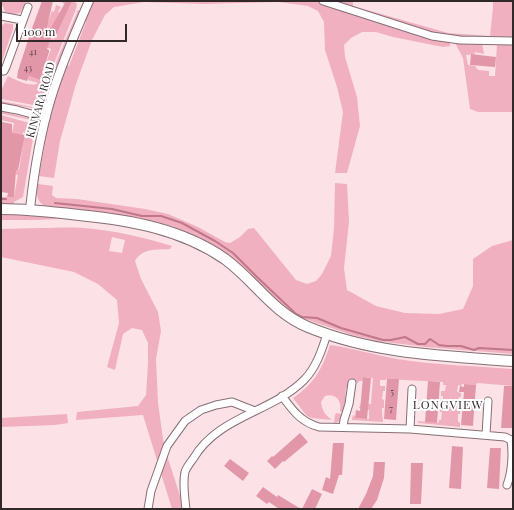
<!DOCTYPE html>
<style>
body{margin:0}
#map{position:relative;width:514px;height:510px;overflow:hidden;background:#fce1e6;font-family:"Playfair Display",serif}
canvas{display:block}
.frame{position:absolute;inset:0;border:2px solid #31282a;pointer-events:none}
.scale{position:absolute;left:16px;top:24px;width:111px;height:18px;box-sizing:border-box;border:2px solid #31282a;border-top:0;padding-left:5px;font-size:12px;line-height:14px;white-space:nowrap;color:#31282a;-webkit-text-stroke:3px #fff;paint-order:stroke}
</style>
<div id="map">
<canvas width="514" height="510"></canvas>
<div class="frame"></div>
<div class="scale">100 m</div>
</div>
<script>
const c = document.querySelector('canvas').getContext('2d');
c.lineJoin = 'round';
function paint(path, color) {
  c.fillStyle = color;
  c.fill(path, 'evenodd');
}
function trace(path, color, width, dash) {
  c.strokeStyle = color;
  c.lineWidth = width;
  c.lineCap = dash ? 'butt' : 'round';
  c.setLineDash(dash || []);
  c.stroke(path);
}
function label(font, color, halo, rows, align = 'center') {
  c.font = font + ' "Playfair Display",serif';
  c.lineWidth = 4;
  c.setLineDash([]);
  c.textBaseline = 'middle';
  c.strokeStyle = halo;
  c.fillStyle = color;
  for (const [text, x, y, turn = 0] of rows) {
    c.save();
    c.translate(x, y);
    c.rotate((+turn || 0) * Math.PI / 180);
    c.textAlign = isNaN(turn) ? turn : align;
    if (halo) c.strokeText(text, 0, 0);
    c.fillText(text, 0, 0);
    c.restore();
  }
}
paint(new Path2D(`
 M 1,1 L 27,1 L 20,13 L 13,14 L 5,12 L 3,6 L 1,6 Z
 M 60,1 L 75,2 L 77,4 L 76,9 L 51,71 L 41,104 L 33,105 L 1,99 L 1,91 L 8,76 C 16,80 31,88 38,83 L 28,80 L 29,76 L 40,80 L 51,49 L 40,45 L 43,35 L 54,39 L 57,32 L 46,27 L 52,11 L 54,12 L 56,5 L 61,7 L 58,12 L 61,13 L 69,7 Z
 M 92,1 L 316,1 L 357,15 L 450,42 L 450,46 L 443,47 L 393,37 L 376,32 L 362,32 L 351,38 L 344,45 L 345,57 L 357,97 L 360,126 L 347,173 L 335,173 L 343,112 L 337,87 L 325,50 L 324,22 L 318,11 L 308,6 L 278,2 L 204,4 L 144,2 L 114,7 L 105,15 L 92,40 L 76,84 L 60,141 L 54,178 L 39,176 L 49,120 L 65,64 L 69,66 L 86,22 L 84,21 Z
 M 332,1 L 353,1 L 353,6 L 448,33 L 490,36 L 493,8 L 493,1 L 513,1 L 513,37 L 491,36 L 488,39 C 478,38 469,38 460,37 C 417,32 373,14 332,1 Z
 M 78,10 L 79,10 L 79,13 L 59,61 L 45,104 L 42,108 L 57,60 Z
 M 5,23 L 13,24 L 13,29 L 1,64 L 1,26 Z
 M 455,43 L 482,44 L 484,54 L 475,52 L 475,54 L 466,55 L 468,65 L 475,66 L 478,70 L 489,71 L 489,76 L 495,76 L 497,44 L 513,44 L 513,112 L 478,112 L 470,109 L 463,58 Z
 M 1,101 L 38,108 L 38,109 L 1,103 Z
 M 1,111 L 32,119 L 36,122 L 34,123 L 31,120 L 3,114 L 1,113 Z
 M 1,115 L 33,124 L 35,127 L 23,197 L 14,202 L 14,205 L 1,205 L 1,197 L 14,197 L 18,175 L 4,173 L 14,170 L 19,170 L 25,133 L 23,132 L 22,138 L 11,139 L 14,123 L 1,120 Z
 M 335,183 L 347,184 L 349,222 L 344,268 L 347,290 L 376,306 L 405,313 L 439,314 L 463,309 L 473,286 L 473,259 L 492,246 L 513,240 L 513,354 L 426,347 L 377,341 L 352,335 L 299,317 L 281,306 L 238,263 L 220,249 L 172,226 L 132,217 L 47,207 C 37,203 35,194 38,184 L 53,186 L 52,195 L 56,198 L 77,199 L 145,209 L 168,214 L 198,227 L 225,242 L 230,243 L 240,237 L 248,229 L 254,228 L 296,280 L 307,284 L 316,281 L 322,274 L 331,256 L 334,228 Z
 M 1,213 L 73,218 L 37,220 L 1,220 Z
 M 39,228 C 54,228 68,227 83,228 C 113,230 143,237 172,246 L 170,249 C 156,250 142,248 135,261 L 141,279 L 158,312 L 161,331 L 156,359 L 158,403 L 164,446 L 181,499 L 182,509 L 172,509 L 143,415 L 76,420 L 77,412 L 138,406 L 146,395 L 148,363 L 148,343 L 142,330 L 132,328 L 123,334 L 115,370 L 107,367 L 119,323 L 117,300 L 98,284 L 74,272 L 1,257 L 1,229 ZM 112,237 L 125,240 L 122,253 L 109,251 Z
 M 330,345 C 353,348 374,355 397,359 C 435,365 474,366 513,369 L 513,386 L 477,383 L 476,385 L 462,384 L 461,386 L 458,385 L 457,392 L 461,393 L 461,397 L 459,397 L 458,406 L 460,406 L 460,414 L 458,414 L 458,422 L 460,422 L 460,427 L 419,423 L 417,421 L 438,423 L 439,420 L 441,420 L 442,412 L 440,412 L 440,404 L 443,404 L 443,396 L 441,396 L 441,391 L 445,391 L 446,385 L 443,385 L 443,382 L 386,379 L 386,380 L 380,380 L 380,386 L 385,386 L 385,391 L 383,391 L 382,399 L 384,400 L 384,408 L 382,408 L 382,412 L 383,422 L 352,420 L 352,419 L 353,415 L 355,416 L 355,418 L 369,419 L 369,410 L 362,410 L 362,408 L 359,408 L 361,403 L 371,404 L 373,378 L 363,377 L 363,381 L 359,381 L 358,383 L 349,382 L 349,388 L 346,388 L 345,401 L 347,403 L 343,412 L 340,411 C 342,401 336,393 325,396 L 321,402 C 322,410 325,415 331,419 L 331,420 L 312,418 L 307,416 L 293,398 C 315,383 322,369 330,345 Z
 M 336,413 L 342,414 C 341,419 339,423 334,423 L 335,415 Z
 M 67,414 L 68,423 L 55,425 L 1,427 L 1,418 Z`), '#f1b0bf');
trace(new Path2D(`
 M 1,199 L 6,199
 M 55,203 L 112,209 L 142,216 L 161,216 L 182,223 L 215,241 L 233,253 L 257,277 L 296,314 L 302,317 L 317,318 L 341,328 L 383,340 L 391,340 L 405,337 L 418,344 L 425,344 L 430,339 L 439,345 L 447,346 L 461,346 L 474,350 L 479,348 L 513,350`), '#bf7789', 2);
paint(new Path2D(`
 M 42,1 L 53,1 L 44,40 L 66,1 L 72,1 L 56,35 L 52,34 L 47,49 L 49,50 L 49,52 L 40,80 L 29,76 L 27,81 L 17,78 L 18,71 L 31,31 Z
 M 471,54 L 496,57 L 495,67 L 470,65 Z
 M 2,122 L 12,124 L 12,133 L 25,135 L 18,170 L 16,170 L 14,197 L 7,197 L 8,193 L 1,192 L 1,129 Z
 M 363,377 L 371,378 L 367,419 L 355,418 L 356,410 L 360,411 Z
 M 387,379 L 399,379 L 396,420 L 384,419 Z
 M 428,381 L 440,382 L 437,423 L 425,422 Z
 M 464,384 L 476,385 L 473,426 L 461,425 L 464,392 L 459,392 L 460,386 L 464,387 Z
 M 504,386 L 513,386 L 513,428 L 501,428 Z
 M 300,433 L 308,442 L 284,462 L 283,461 L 275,469 L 267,461 L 272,456 L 273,457 Z
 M 333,443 L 344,443 L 342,475 L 339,475 L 333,494 L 322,490 L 326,477 L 330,479 Z
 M 452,446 L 463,447 L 461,489 L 449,488 Z
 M 490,448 L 501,448 L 499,489 L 487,488 Z
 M 230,459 L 249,473 L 243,481 L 224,466 Z
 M 374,462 L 385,462 L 384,478 L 377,500 L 371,509 L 358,509 L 366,494 L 373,476 Z
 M 411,463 L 423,463 L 421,504 L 410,504 Z
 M 263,487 L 277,497 L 278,495 L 301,509 L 279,509 L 269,502 L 267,504 L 256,496 Z
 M 312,489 L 322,494 L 315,509 L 302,509 Z`), '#e297a9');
const minor = new Path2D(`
 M 323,1 L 432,36 L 460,40 L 513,41
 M 1,16 L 22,20
 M 1,71 L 4,71 L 6,67 L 28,7
 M 1,107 L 17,110 L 46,118
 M 282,396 C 293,411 301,422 319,427 L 410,429 L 505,437 L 511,440 C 513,454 512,472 507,485
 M 343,427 L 344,420 L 349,404 L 352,383
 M 410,429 L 412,389
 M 486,435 L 488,401
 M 148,509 L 151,491 L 167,446 L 185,421 L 201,410 L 216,405 L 232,402 L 255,411
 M 186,509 C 185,501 183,480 185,472 C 186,468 190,463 193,459 C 218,416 271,413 304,380 C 316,368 322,350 327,334`);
const tertiary = new Path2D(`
 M 30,209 C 34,172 40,134 51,98 C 61,65 75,33 89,1`);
const secondary = new Path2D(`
 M 1,209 C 27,209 53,212 79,215 C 130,220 182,229 225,259 C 255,281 272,312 308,327 C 373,354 444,356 513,361`);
trace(minor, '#866f74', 9);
trace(tertiary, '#866f74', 10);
trace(secondary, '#866f74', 12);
trace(minor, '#fff', 7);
trace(tertiary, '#fff', 8);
trace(secondary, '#fff', 10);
label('9px', '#5d444a', null, [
 ["41",33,52],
 ["43",28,68],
 ["5",392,392],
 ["7",391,409]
]);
label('11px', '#31282a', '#fff', [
 ["KINVARA ROAD",41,100,-74]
]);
c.letterSpacing = '1px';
label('12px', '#31282a', '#fff', [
 ["LONGVIEW",448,405]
]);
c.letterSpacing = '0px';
</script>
